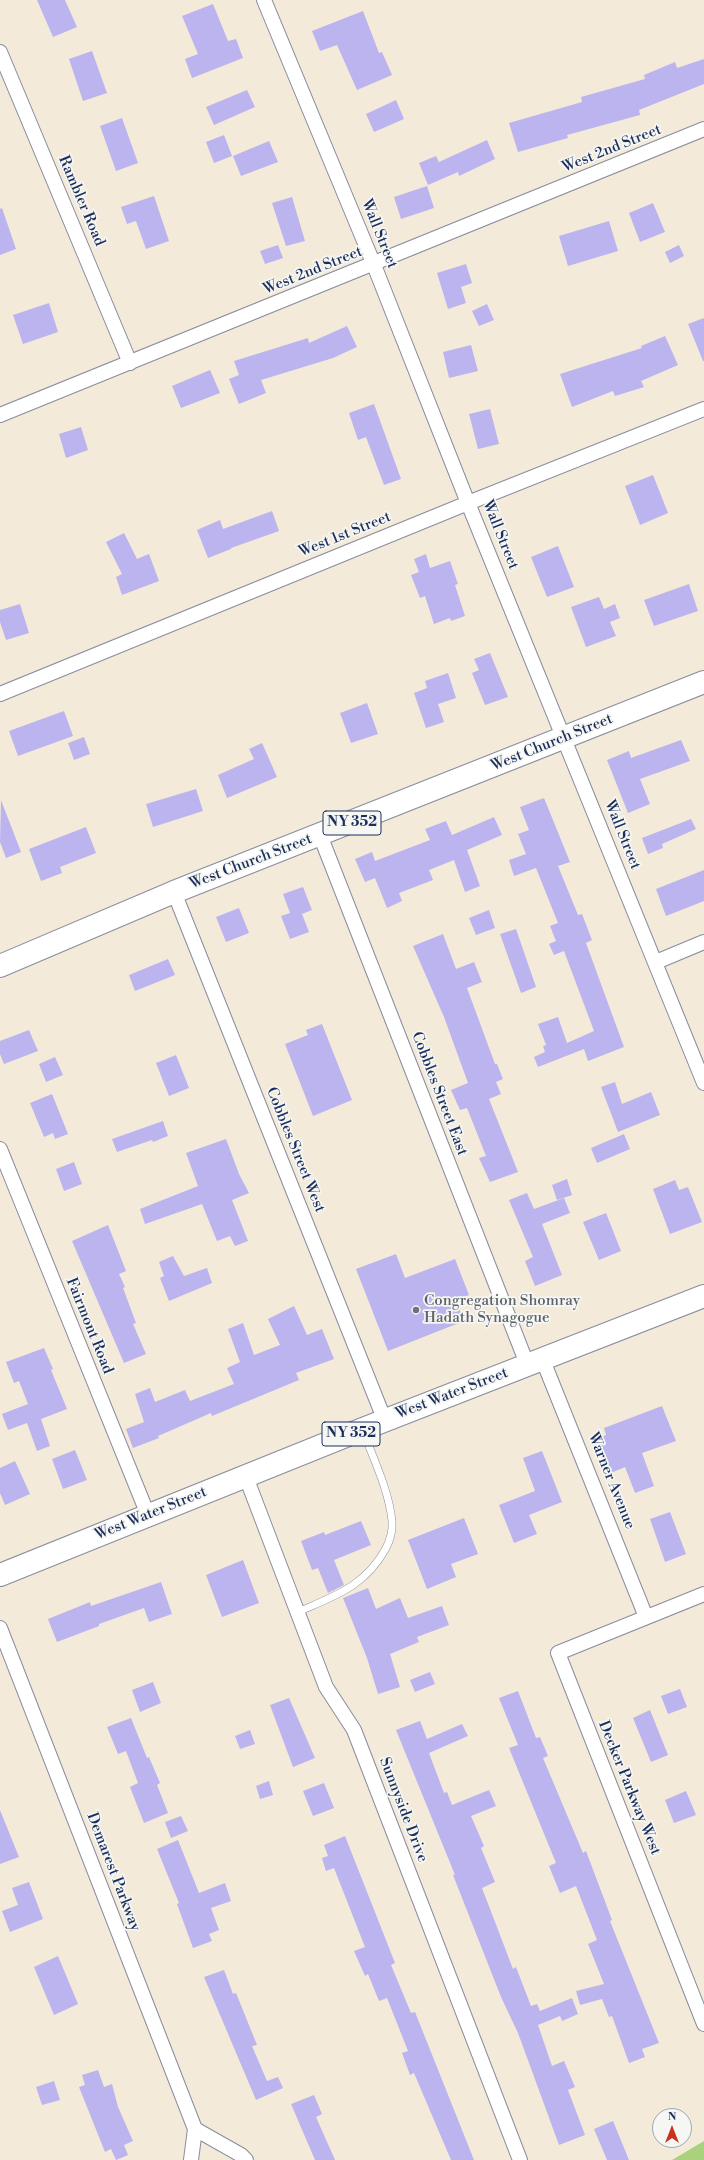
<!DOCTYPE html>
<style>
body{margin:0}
#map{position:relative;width:704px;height:2160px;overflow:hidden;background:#f4eada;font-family:"Libre Bodoni",serif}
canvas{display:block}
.north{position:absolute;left:652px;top:2108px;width:40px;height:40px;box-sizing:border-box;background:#f6f6f2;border:1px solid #9ea6b7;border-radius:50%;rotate:0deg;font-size:11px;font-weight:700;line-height:16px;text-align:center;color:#1b2f5e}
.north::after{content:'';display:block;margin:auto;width:14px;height:18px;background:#c8321e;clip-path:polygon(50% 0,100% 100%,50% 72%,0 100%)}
</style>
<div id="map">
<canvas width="704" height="2160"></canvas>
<div class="north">N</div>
</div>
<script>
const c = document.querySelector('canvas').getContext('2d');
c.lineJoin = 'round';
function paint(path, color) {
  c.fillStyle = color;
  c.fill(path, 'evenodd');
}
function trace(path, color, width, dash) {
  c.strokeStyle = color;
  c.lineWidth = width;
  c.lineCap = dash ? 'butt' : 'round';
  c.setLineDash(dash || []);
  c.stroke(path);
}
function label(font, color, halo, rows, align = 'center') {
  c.font = font + ' "Libre Bodoni",serif';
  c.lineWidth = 3.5;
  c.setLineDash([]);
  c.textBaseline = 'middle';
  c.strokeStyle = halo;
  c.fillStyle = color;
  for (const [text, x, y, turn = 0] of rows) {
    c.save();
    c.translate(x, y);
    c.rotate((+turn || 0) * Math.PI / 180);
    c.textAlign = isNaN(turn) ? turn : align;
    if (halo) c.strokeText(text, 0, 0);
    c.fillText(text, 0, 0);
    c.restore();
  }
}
paint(new Path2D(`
 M 704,2141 L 704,2160 L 672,2160 Z`), '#aad17c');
paint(new Path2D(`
 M 37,0 L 65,0 L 77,27 L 53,37 Z
 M 213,4 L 228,41 L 236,39 L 243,58 L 192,78 L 185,59 L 198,54 L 182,16 Z
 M 363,11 L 379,53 L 382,52 L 392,75 L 357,90 L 337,45 L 320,51 L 312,31 Z
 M 92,51 L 107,93 L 83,101 L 69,59 Z
 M 704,59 L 704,84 L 639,110 L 640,115 L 567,135 L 568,138 L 518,152 L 509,123 L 582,102 L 581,97 L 645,79 L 644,75 L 675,62 L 677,68 Z
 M 247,90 L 255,107 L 214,125 L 206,107 Z
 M 396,100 L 404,119 L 374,132 L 366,114 Z
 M 122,118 L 138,163 L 116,171 L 100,126 Z
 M 224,135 L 232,156 L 214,163 L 206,142 Z
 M 487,140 L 495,159 L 459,176 L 458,172 L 428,185 L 419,163 L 436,156 L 439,162 Z
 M 269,141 L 278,162 L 241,176 L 233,156 Z
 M 427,186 L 434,208 L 401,219 L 394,197 Z
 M 154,196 L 169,241 L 146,249 L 136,221 L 127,224 L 121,207 Z
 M 292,197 L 305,241 L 286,246 L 272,203 Z
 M 653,203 L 665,232 L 640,242 L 629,213 Z
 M 2,208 L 16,249 L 0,255 L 0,209 Z
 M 609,221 L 618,251 L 568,266 L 559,236 Z
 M 278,245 L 283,258 L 265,264 L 260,251 Z
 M 679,245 L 684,256 L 670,263 L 665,252 Z
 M 466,264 L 472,283 L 461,287 L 466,303 L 448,309 L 437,273 Z
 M 49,303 L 58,332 L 23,344 L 13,315 Z
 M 487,304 L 494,320 L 479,326 L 472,311 Z
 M 704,318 L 704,361 L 703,361 L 688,324 Z
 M 347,326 L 357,347 L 333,358 L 261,380 L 266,393 L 239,404 L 229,379 L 239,375 L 234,361 L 308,338 L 309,343 Z
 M 665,336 L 678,365 L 641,381 L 644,387 L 615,396 L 613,391 L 572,407 L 560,374 L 642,348 L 641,346 Z
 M 471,345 L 478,371 L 449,378 L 443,352 Z
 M 210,370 L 220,393 L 181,408 L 172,386 Z
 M 374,404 L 401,479 L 384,485 L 366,437 L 358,440 L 349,413 Z
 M 490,409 L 499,444 L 478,449 L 469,414 Z
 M 81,427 L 88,450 L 66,458 L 59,434 Z
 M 653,475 L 668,513 L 640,525 L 625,486 Z
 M 272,511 L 279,531 L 231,548 L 231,549 L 208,558 L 197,530 L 220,520 L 223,529 Z
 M 124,533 L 137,559 L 149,554 L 159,581 L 122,595 L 116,577 L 122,574 L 106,542 Z
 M 558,546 L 574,587 L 547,597 L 531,557 Z
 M 426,554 L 430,568 L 450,561 L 458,584 L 455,585 L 465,616 L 451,621 L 450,618 L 434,624 L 425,596 L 420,598 L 411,575 L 419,572 L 414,559 Z
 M 689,584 L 698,611 L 654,626 L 644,600 Z
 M 599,597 L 604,609 L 615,604 L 620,618 L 610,622 L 616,636 L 586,647 L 571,607 Z
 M 20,604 L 29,633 L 6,640 L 0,622 L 0,610 Z
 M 490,653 L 508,697 L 485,705 L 472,673 L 479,670 L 474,659 Z
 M 448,673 L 456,698 L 438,704 L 444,722 L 426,728 L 414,693 L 427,688 L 425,681 Z
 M 367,703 L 378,734 L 351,743 L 340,713 Z
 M 64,711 L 73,736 L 18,756 L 9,731 Z
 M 84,737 L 90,754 L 74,760 L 68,743 Z
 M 681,740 L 690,761 L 640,779 L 650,804 L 628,813 L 607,760 L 629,751 L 631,758 Z
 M 262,743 L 277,777 L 227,798 L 218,775 L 254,759 L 249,749 Z
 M 196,789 L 203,811 L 153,827 L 146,804 Z
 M 544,798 L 570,862 L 558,866 L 578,915 L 582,914 L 592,940 L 586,943 L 624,1047 L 588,1061 L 584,1049 L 538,1067 L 534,1057 L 545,1052 L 543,1046 L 546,1045 L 538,1024 L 558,1017 L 567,1043 L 594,1031 L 564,951 L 554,955 L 549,944 L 556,941 L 550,926 L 558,923 L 536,868 L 514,876 L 509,860 L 526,854 L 518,834 L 529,830 L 520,807 Z
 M 1,800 L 21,852 L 6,858 L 0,842 Z
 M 494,817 L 502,835 L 467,850 L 480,886 L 465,892 L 454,860 L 429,870 L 433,880 L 399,893 L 402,901 L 387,908 L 375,878 L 365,882 L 355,859 L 372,852 L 375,861 L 430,840 L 425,829 L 446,821 L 452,835 Z
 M 691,819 L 696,829 L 662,844 L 663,848 L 648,854 L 642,838 Z
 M 86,827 L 96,853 L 60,867 L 62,873 L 41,881 L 29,849 Z
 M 704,870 L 704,901 L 666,916 L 656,889 Z
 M 303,887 L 312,910 L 302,914 L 309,932 L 290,939 L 281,916 L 290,913 L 283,894 Z
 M 239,908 L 249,933 L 226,942 L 216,917 Z
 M 489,910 L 495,928 L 476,935 L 469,918 Z
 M 516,929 L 536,987 L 521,993 L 500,934 Z
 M 443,934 L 456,969 L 474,962 L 482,982 L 467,988 L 495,1064 L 497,1064 L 503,1079 L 496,1082 L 501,1094 L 489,1099 L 518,1172 L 490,1182 L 479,1158 L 486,1156 L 467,1108 L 460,1110 L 451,1090 L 468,1083 L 444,1017 L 413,946 Z
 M 168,959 L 175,975 L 135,991 L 129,975 Z
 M 322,1024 L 352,1100 L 313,1116 L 285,1044 L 308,1035 L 306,1030 Z
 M 29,1030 L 38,1051 L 4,1064 L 0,1054 L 0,1041 Z
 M 176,1055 L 189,1088 L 169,1096 L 156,1063 Z
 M 55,1057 L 63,1075 L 46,1082 L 39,1064 Z
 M 615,1082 L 622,1104 L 651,1092 L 660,1115 L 618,1132 L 601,1087 Z
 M 52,1094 L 68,1134 L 55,1139 L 53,1133 L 44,1137 L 30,1103 Z
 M 163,1121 L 168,1136 L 153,1142 L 152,1140 L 117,1152 L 112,1139 Z
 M 624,1134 L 630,1149 L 597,1163 L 591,1148 Z
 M 226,1139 L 239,1174 L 249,1193 L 232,1200 L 248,1241 L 235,1246 L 230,1236 L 217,1241 L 202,1204 L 145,1224 L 140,1209 L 198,1186 L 186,1153 Z
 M 74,1162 L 82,1184 L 64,1191 L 56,1169 Z
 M 567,1179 L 572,1195 L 557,1200 L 552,1185 Z
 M 675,1180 L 679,1190 L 688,1187 L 702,1222 L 670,1234 L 653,1189 Z
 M 527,1193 L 534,1209 L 564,1198 L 570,1213 L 542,1224 L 562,1275 L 535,1286 L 525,1261 L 533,1257 L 509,1200 Z
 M 606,1213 L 621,1251 L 599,1260 L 583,1222 Z
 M 108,1225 L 126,1271 L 119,1274 L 125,1287 L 123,1288 L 136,1323 L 133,1324 L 146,1354 L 124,1363 L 72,1241 Z
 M 396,1254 L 405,1278 L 455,1259 L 469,1295 L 456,1300 L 464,1321 L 388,1351 L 356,1269 Z
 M 173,1256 L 184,1276 L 207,1268 L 212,1283 L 169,1301 L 160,1278 L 164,1276 L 159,1262 Z
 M 294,1306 L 307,1335 L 322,1329 L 334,1359 L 296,1373 L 299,1380 L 212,1416 L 211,1413 L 158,1436 L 159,1438 L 133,1448 L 126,1429 L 144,1422 L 135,1394 L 150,1388 L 155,1402 L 185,1390 L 190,1401 L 234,1384 L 227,1368 L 240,1362 L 228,1329 L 243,1323 L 254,1355 L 280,1345 L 268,1319 Z
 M 44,1348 L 53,1369 L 51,1370 L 67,1409 L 41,1419 L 50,1446 L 37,1451 L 27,1423 L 8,1430 L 2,1414 L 28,1404 L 19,1381 L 14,1383 L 6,1362 Z
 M 662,1406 L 676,1441 L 642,1453 L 654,1486 L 635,1493 L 625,1467 L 611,1473 L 598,1439 L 606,1435 L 604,1428 Z
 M 75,1450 L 87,1480 L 63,1489 L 52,1459 Z
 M 542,1451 L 562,1502 L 529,1515 L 537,1534 L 514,1543 L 499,1505 L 535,1491 L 523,1458 Z
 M 15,1461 L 30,1494 L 5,1505 L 0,1493 L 0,1468 Z
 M 670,1512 L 686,1554 L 665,1562 L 650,1519 Z
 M 464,1518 L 478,1554 L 451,1564 L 456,1577 L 427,1589 L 408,1540 Z
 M 361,1521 L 371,1545 L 334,1560 L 344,1585 L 328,1593 L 318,1568 L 312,1570 L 301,1541 L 324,1532 L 325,1535 Z
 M 243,1560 L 259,1603 L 222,1617 L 206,1575 Z
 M 161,1582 L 172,1614 L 149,1622 L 144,1608 L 99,1624 L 99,1626 L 57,1642 L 48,1619 L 90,1602 L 91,1606 Z
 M 368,1588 L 376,1609 L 400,1598 L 408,1618 L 442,1606 L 449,1625 L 417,1637 L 419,1642 L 390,1654 L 400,1687 L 378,1694 L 367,1658 L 343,1598 Z
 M 430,1672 L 435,1684 L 415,1692 L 410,1680 Z
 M 153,1682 L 161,1703 L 140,1712 L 132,1690 Z
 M 680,1689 L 687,1707 L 668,1714 L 661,1696 Z
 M 518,1691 L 536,1738 L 540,1737 L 548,1756 L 543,1758 L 583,1853 L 586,1851 L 612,1920 L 610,1921 L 659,2043 L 642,2049 L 645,2057 L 629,2063 L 612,2016 L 609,2017 L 602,1999 L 580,2005 L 576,1991 L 604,1984 L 588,1944 L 597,1940 L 576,1886 L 560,1893 L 549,1866 L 556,1863 L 509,1748 L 518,1745 L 499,1698 Z
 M 289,1698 L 315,1758 L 293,1767 L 270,1705 Z
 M 650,1710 L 668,1755 L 651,1762 L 633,1718 Z
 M 131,1718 L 147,1758 L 149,1757 L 160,1783 L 157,1785 L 168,1813 L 144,1823 L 130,1787 L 138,1783 L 126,1751 L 118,1754 L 107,1727 Z
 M 420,1721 L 427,1739 L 462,1724 L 468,1736 L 429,1753 L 444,1793 L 447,1792 L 452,1805 L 489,1790 L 496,1806 L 471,1816 L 484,1846 L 481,1848 L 495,1882 L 482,1888 L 513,1969 L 516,1967 L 531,2006 L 537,2004 L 540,2011 L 572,1998 L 578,2014 L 562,2021 L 560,2016 L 538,2025 L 552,2066 L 564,2061 L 575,2087 L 568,2090 L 585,2135 L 559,2145 L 518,2033 L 501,1997 L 453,1875 L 455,1875 L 396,1730 Z
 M 250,1730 L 255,1744 L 240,1749 L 235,1736 Z
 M 269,1781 L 273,1795 L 260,1799 L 256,1786 Z
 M 324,1783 L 334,1808 L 313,1816 L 303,1791 Z
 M 686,1791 L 696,1815 L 674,1823 L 665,1800 Z
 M 0,1810 L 19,1857 L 0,1864 Z
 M 181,1816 L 188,1831 L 171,1838 L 165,1822 Z
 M 345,1836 L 395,1963 L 391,1965 L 411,2013 L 415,2012 L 474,2160 L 451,2160 L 414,2073 L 410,2075 L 402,2053 L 408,2051 L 387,1998 L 379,2001 L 368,1974 L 365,1976 L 354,1951 L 365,1947 L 334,1868 L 326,1871 L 322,1858 L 328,1856 L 324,1845 Z
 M 178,1840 L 199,1893 L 225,1883 L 231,1901 L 211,1908 L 219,1930 L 209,1934 L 212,1941 L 193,1948 L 177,1904 L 179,1903 L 157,1849 Z
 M 29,1882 L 43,1919 L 10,1932 L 2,1911 L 18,1905 L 12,1888 Z
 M 58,1956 L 78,2004 L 54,2015 L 34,1967 Z
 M 224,1970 L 233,1994 L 236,1993 L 257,2045 L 252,2046 L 267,2081 L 278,2077 L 283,2088 L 256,2100 L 204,1977 Z
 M 98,2070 L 104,2087 L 112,2084 L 118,2107 L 133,2141 L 124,2145 L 128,2155 L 116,2160 L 111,2149 L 105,2152 L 79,2087 L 85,2085 L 82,2075 Z
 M 54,2081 L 60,2100 L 42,2105 L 36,2087 Z
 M 314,2095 L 322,2114 L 316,2117 L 335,2160 L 315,2160 L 291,2104 Z
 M 613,2121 L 629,2160 L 607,2160 L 594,2129 Z`), '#bbb4ee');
const lane = new Path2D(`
 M 298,1612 C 334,1596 364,1587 385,1550 C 390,1541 393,1532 392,1521 C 389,1491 374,1460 363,1431`);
const street = new Path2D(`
 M 264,0 L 374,265 L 468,503 L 704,1083
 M 0,52 L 130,363
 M 0,415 L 704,129
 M 0,694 L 468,503 L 704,409
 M 320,835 L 527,1364
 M 174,892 L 385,1421
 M 656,962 L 704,942
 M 0,1149 L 148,1515
 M 542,1358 L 646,1617
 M 246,1477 L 326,1687 L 354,1730 L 520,2160
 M 704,1594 L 558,1653 L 704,2024
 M 0,1628 L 195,2129 L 191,2160
 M 195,2129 L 241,2155 L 246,2160`);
const primary = new Path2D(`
 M 0,966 L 174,892 L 704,682
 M 0,1575 L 363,1429 L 704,1296`);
trace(lane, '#888c9c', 8);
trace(street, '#888c9c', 16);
trace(primary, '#888c9c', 24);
trace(lane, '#fff', 7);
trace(street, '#fff', 14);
trace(primary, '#fff', 22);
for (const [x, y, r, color] of [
 [416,1310,4,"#6b7280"]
]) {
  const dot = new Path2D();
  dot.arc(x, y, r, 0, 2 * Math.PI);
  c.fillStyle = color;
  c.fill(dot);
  trace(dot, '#f6f6f2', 1.5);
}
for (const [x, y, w] of [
 [352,823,58],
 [351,1434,58]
]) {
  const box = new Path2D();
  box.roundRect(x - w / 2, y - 12, w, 24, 3);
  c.fillStyle = '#f6f6f2';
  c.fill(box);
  trace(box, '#1b2f5e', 1);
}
label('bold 14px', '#1b2f5e', null, [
 ["NY 352",352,823],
 ["NY 352",351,1434]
]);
label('15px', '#1b2f5e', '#f6f6f2', [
 ["West 2nd Street",612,149,-22],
 ["Rambler Road",81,201,67],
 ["Wall Street",379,234,68],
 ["West 2nd Street",313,271,-22],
 ["West 1st Street",345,535,-22],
 ["Wall Street",500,535,68],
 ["West Church Street",552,743,-22],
 ["Wall Street",622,835,68],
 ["West Church Street",251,862,-21],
 ["Cobbles Street East",439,1094,69],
 ["Cobbles Street West",295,1150,68],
 ["Fairmont Road",89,1326,68],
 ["West Water Street",452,1394,-21],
 ["Warner Avenue",611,1481,68],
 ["West Water Street",151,1514,-22],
 ["Decker Parkway West",629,1788,68],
 ["Sunnyside Drive",403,1810,69],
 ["Demarest Parkway",113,1872,69]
]);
label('15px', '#5b616d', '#f6f6f2', [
 ["Congregation Shomray",424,1301],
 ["Hadath Synagogue",424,1318]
], 'left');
</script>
